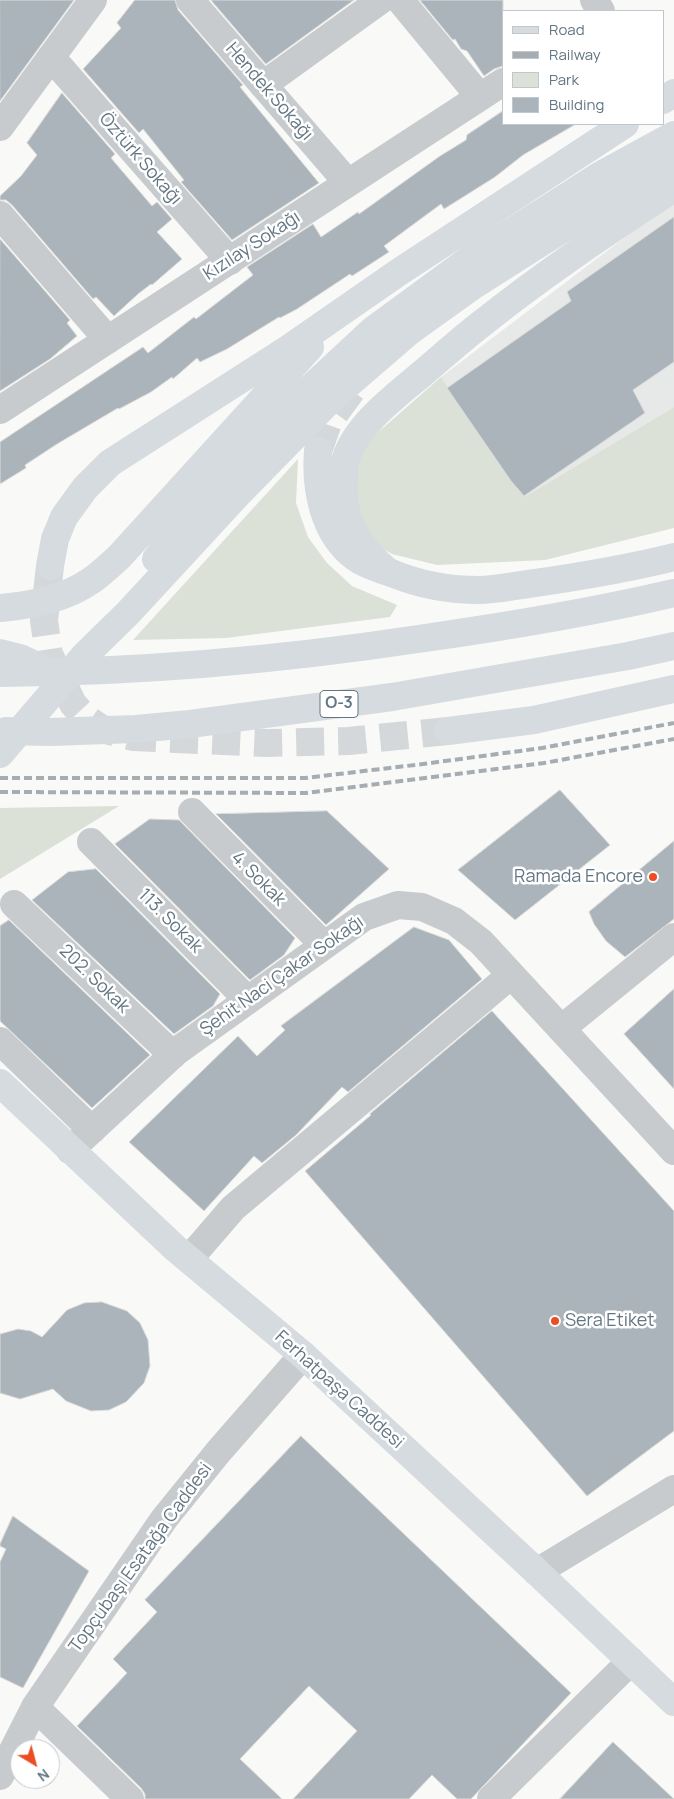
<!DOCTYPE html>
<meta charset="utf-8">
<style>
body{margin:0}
#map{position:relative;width:674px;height:1799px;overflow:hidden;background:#f9f9f7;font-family:Manrope,sans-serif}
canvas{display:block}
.legend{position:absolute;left:502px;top:10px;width:162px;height:115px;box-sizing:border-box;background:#fff;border:1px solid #c1c8cd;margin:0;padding:6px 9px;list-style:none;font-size:15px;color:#637683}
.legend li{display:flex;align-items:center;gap:10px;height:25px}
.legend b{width:25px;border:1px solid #c1c8cd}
.north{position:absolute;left:10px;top:1739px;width:50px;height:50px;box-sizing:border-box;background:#fff;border:1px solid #c1c8cd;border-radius:50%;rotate:143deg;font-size:14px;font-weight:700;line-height:20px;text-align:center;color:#637683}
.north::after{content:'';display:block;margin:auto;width:18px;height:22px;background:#eb4e25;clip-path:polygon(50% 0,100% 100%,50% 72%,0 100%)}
</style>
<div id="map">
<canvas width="674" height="1799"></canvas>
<ul class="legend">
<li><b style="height:6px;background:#d6dbdf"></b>Road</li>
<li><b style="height:6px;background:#a5adb2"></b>Railway</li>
<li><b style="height:14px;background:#dbe1d7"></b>Park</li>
<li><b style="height:14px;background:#abb4ba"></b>Building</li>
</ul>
<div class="north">N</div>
</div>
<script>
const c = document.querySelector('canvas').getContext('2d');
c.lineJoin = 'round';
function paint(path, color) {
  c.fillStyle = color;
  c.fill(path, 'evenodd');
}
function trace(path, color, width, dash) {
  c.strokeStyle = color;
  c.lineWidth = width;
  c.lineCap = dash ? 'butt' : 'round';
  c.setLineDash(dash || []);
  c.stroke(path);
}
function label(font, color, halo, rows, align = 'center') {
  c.font = font + ' Manrope,sans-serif';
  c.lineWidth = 5;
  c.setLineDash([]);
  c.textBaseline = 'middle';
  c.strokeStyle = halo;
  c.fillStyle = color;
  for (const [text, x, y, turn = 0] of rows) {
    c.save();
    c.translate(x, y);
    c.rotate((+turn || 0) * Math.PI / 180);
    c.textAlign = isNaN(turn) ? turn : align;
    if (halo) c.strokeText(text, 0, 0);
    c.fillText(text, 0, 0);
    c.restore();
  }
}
paint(new Path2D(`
 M 674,200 L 674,407 L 525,498 L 441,377 Z`), '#e7e8e8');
paint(new Path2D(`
 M 441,377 L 525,497 L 674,407 L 674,528 L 545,560 L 437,565 L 392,554 L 378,546 L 358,521 L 355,462 L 367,442 Z
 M 298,459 L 296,503 L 308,537 L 327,563 L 352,586 L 397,605 L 390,617 L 226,638 L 133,640 Z
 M 119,806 L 0,879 L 0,808 Z`), '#dbe1d7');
const building = new Path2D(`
 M 0,0 L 74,0 L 0,101 Z
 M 135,0 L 175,0 L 178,10 L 243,85 L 240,87 L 319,183 L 232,240 L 181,182 L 184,180 L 143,129 L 139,133 L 83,69 L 121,28 L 117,23 Z
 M 211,0 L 354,0 L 266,64 Z
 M 420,0 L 503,0 L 503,66 L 494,69 L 484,76 L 467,51 L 461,49 L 455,39 L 453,40 Z
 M 62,93 L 115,154 L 111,158 L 152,206 L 157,202 L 172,219 L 157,232 L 182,259 L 152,285 L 151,284 L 138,294 L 114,316 L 96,297 L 93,299 L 12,205 L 6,200 L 0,200 L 0,196 L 21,176 L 37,155 L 27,143 Z
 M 503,111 L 503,124 L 576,124 L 523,155 L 495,177 L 444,209 L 441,204 L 384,246 L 389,252 L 352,276 L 350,274 L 297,309 L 280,318 L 279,317 L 227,349 L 200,362 L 197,358 L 173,379 L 172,377 L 151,392 L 119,409 L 118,408 L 57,444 L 25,465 L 26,468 L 0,484 L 0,442 L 143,347 L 148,353 L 194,317 L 196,319 L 253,275 L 247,267 L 313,224 L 321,237 L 358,212 L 359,214 L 440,156 L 466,140 L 467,135 Z
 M 674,217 L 674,362 L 633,390 L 645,413 L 524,496 L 511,481 L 447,388 L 571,301 L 567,292 Z
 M 0,239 L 70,320 L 67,323 L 77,336 L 50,359 L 0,391 Z
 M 560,790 L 610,845 L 515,920 L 458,870 Z
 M 327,811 L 389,869 L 326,925 L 216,814 Z
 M 150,819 L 179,820 L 295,938 L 284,955 L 250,980 L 115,844 Z
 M 674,841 L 674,919 L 625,957 L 606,941 L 594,924 L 589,912 Z
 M 96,869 L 220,994 L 213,1006 L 174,1034 L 32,900 L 68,872 Z
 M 9,920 L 150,1055 L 92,1108 L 0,1021 L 0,926 Z
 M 414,927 L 449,940 L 482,979 L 348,1092 L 342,1087 L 296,1135 L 262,1163 L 254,1156 L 204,1211 L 129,1142 L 238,1036 L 257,1056 L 285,1030 L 281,1026 Z
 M 674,989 L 674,1089 L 624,1034 Z
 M 492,1011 L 674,1211 L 674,1431 L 587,1496 L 305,1171 L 371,1115 L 370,1114 Z
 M 102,1302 L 127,1311 L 140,1323 L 148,1340 L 150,1366 L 144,1383 L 126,1402 L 109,1410 L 91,1411 L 66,1401 L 53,1389 L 20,1399 L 0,1393 L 0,1334 L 18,1329 L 31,1331 L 42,1337 L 67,1310 L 84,1303 Z
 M 301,1436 L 571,1693 L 471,1799 L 457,1799 L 432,1775 L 409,1799 L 293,1799 L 357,1731 L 309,1686 L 240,1759 L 282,1799 L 145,1799 L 145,1794 L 141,1788 L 77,1726 L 127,1673 L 113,1659 L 157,1612 L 145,1600 Z
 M 13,1516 L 89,1571 L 23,1688 L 0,1677 L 0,1562 L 6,1549 L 0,1546 L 0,1544 Z
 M 613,1742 L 674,1799 L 560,1799 Z`);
paint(building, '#abb4ba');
trace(building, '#dbdbd9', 1);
trace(new Path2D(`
 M 318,451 L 328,423 L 355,386
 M 50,566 L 44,621 L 49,654 L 73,704 L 86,718 L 102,729 L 133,737 L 267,743 L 348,741 L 448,731`), '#d4d8da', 28, [28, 14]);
trace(new Path2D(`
 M 190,0 L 348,183
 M 400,0 L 480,97
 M 594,0 L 601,11
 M 51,57 L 230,261
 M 263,85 L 381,0
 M 0,127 L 93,0
 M 0,215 L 108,340
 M 0,410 L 503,82
 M 192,812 L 324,945
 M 91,842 L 248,1000
 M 14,904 L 173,1055
 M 561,1029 L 674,937
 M 0,1041 L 92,1130
 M 70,1150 L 177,1051 L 364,917 L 398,905 L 422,907 L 454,921 L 481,942 L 674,1151
 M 189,1259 L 233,1208 L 511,975
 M 537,1572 L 674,1489
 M 35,1707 L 130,1799
 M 0,1776 L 35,1707 L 164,1519 L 219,1451 L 303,1355
 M 491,1799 L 631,1661`), '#c7cbce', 28);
trace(new Path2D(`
 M 0,1083 L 175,1248 L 303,1355 L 537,1572 L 674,1702`), '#d6dbdf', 28);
trace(new Path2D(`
 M 663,100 L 674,93
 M 318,451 C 315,488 323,534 356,558 C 367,566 381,569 394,574 C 421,585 450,590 479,590 C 495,590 512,586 528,584 C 577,577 626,569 674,557
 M 156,559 L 207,495 L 286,411 L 373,330 L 474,256 L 599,176 L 674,135
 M 50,566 L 55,539 L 64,517 L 85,488 L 110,463 L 288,349 L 399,272 L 625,124
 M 388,572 C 358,546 340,519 344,477 C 344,471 344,464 346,458 C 357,424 397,395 424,372 C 444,355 464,337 485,321 C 545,273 609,230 674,188
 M 0,608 C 33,605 65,599 92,580 C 102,573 110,565 119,557 L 310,347
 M 0,653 L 20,658 L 39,667
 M 0,673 C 140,672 279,660 418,639 C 503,627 589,613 674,593
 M 6,731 L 50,732 L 136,729 L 190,724 L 392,697 L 628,656 L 674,646
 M 448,731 L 534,720 L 674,689
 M 0,754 L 84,656 L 128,613 L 237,495 L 331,399 L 411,330 L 471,287 L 567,226 L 674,165`), '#d6dbdf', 28);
trace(new Path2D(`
 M 0,778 L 305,778 L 423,764 L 542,748 L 674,723
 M 0,792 L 306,793 L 544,763 L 674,739`), '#a5adb2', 4, [8, 4]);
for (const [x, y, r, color] of [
 [653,877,5,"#eb4e25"],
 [555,1321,5,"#eb4e25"]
]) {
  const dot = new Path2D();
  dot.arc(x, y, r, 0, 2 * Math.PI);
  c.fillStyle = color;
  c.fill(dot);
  trace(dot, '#fff', 2);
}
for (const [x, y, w] of [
 [339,704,38]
]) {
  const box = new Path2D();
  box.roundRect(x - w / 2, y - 13.5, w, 27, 4);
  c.fillStyle = '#fff';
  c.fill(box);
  trace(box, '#637683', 1);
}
label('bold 16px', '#637683', null, [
 ["O-3",339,704]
]);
label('18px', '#637683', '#fff', [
 ["Hendek Sokağı",269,92,49],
 ["Öztürk Sokağı",140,159,49],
 ["Kızılay Sokağı",252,246,-33],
 ["4. Sokak",258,879,45],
 ["113. Sokak",170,921,45],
 ["Şehit Naci Çakar Sokağı",282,976,-35],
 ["202. Sokak",94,979,44],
 ["Ferhatpaşa Caddesi",339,1390,42],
 ["Topçubaşı Esatağa Caddesi",141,1558,-54]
]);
label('18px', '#637683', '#fff', [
 ["Ramada Encore",643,877],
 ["Sera Etiket",565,1321,"left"]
], 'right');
</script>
